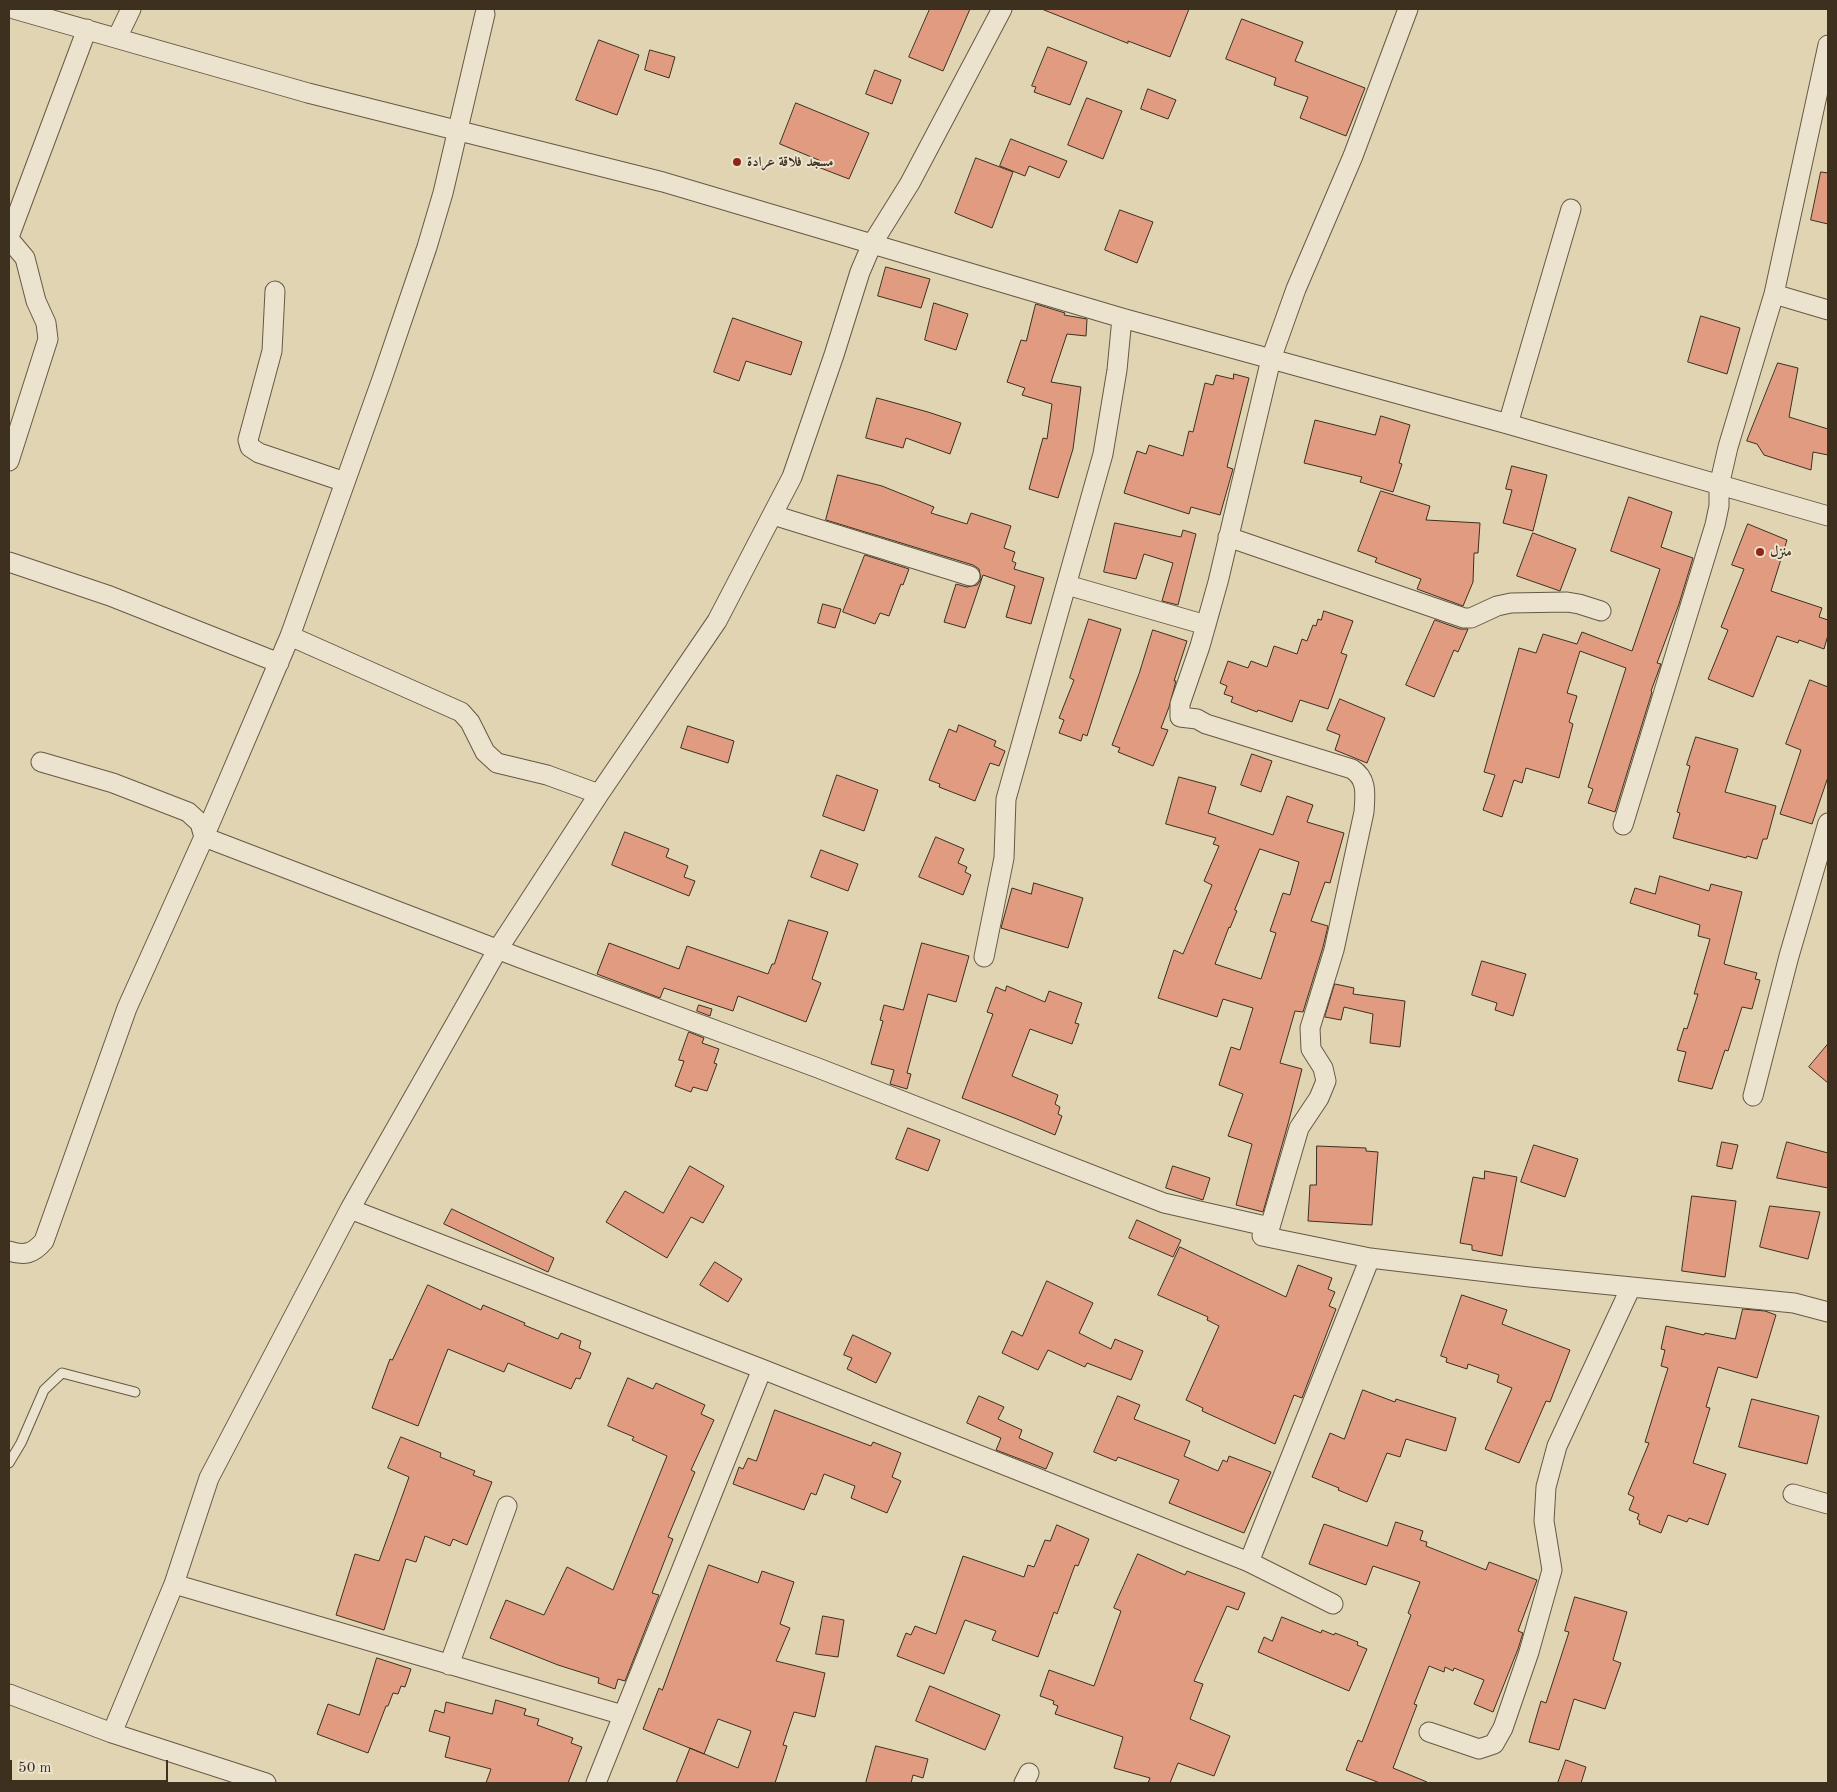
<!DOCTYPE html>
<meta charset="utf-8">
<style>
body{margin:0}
#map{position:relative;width:1837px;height:1792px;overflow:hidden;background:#e0d4b3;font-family:"Old Standard TT",serif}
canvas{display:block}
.frame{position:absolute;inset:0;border:10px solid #3d301f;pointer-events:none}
.scale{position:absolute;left:10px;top:1760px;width:158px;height:22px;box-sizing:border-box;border:2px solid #3d301f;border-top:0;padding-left:6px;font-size:15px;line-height:18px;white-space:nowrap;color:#3d301f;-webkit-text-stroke:4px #ebe3ce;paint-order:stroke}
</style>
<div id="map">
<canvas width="1837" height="1792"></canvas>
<div class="frame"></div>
<div class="scale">50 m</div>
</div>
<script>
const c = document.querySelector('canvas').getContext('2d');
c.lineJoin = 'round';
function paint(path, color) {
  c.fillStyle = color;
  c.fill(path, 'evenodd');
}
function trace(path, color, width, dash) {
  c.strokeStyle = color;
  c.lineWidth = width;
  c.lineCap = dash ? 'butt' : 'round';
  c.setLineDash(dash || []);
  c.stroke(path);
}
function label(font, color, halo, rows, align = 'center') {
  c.font = font + ' "Old Standard TT",Amiri,serif';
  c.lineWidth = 4;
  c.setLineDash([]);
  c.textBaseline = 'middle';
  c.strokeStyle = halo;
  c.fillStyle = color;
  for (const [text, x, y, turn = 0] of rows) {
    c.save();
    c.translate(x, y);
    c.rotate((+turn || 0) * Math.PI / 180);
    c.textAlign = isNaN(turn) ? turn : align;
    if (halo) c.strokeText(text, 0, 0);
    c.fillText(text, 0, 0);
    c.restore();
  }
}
const building = new Path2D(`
 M 930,9 L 970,9 L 943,71 L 909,57 Z
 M 1042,9 L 1189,9 L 1170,57 L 1128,41 L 1128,43 Z
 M 1242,19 L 1303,42 L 1295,61 L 1365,88 L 1346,136 L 1300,118 L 1308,97 L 1274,85 L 1276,78 L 1226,59 Z
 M 599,40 L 639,55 L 617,115 L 576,100 Z
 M 1048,47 L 1087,62 L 1070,105 L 1034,92 L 1036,87 L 1032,86 Z
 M 650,50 L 675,57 L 669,78 L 645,70 Z
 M 875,70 L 901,80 L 892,104 L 866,94 Z
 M 1148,89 L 1176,100 L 1168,119 L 1141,109 Z
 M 1087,98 L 1122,111 L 1103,159 L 1068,145 Z
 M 796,103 L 869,133 L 849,179 L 818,167 L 821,161 L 780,144 Z
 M 1011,139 L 1067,161 L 1059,178 L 1029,166 L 1025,176 L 1000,166 Z
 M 976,158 L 1013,172 L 992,228 L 955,213 Z
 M 1821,172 L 1828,173 L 1828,224 L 1811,220 Z
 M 1120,210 L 1153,222 L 1137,263 L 1105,250 Z
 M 886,267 L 930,279 L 921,308 L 878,296 Z
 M 934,303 L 968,314 L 956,350 L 925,340 Z
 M 1036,304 L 1065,313 L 1064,315 L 1087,319 L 1086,336 L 1067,334 L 1051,382 L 1081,387 L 1073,449 L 1058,498 L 1029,489 L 1043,438 L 1047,439 L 1052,404 L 1022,395 L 1025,388 L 1007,382 L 1021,340 L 1026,341 Z
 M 1701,316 L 1740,328 L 1727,374 L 1688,362 Z
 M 733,318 L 802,342 L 791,375 L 746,361 L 739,381 L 714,372 Z
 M 1778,363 L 1798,368 L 1789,417 L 1828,429 L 1828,455 L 1813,452 L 1811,470 L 1764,455 L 1757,444 L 1747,441 Z
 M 1234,374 L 1249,378 L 1227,467 L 1233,469 L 1220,515 L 1191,507 L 1189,514 L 1124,493 L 1137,451 L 1146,454 L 1149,445 L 1183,456 L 1189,431 L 1193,432 L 1205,383 L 1213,385 L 1216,375 L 1233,379 Z
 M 877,398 L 928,412 L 961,423 L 950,454 L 906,438 L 903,448 L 866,438 Z
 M 1381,416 L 1410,425 L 1399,463 L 1402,464 L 1393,492 L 1360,482 L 1362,477 L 1304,463 L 1315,420 L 1375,435 Z
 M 1512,466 L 1547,475 L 1533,531 L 1503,523 L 1512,490 L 1506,489 Z
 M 838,475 L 882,486 L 934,507 L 931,513 L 967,524 L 971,513 L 1011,526 L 1004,548 L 1015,552 L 1012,561 L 1016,563 L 1014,569 L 1044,578 L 1031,624 L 1006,617 L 1015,586 L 983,575 L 965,628 L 944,622 L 956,584 L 967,587 L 977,585 L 981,579 L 979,569 L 973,565 L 826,520 Z
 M 1381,491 L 1430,506 L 1426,520 L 1480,523 L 1478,553 L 1474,553 L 1473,582 L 1463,606 L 1417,589 L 1421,579 L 1375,562 L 1377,558 L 1358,551 Z
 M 1629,497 L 1672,512 L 1661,547 L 1693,558 L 1679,604 L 1657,663 L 1661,664 L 1651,691 L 1652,692 L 1615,812 L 1588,803 L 1593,789 L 1588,787 L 1626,668 L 1580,651 L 1567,693 L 1577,696 L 1569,722 L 1573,724 L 1559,778 L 1526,768 L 1522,783 L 1514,780 L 1502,817 L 1483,810 L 1495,775 L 1484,772 L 1519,648 L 1536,653 L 1543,634 L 1577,644 L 1582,632 L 1632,651 L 1660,569 L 1611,551 Z
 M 1115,523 L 1181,537 L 1183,530 L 1196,534 L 1178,605 L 1162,601 L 1173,563 L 1144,554 L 1136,579 L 1104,572 Z
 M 1748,524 L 1787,540 L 1771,591 L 1822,608 L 1819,617 L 1828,620 L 1828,635 L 1824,649 L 1799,640 L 1798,643 L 1777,636 L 1753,697 L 1708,679 L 1728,630 L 1721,627 L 1744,569 L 1732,565 Z
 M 1533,533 L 1576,549 L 1560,591 L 1517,576 Z
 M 865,555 L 909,569 L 903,585 L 901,584 L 889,616 L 880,613 L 875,624 L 843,612 Z
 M 823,604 L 841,609 L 835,628 L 818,623 Z
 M 1324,611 L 1353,621 L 1341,653 L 1347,655 L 1328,709 L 1300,700 L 1292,722 L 1258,710 L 1257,712 L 1231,702 L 1233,697 L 1224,694 L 1227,686 L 1220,683 L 1228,661 L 1248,668 L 1251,661 L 1267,667 L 1274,646 L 1297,654 L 1302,639 L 1307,641 L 1313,625 L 1316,626 L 1318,619 L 1321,620 Z
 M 1089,619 L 1121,629 L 1087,736 L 1083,734 L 1081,741 L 1059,733 L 1064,720 L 1059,718 L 1074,680 L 1070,678 Z
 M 1435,620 L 1460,629 L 1468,629 L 1458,652 L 1454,650 L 1434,697 L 1406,685 Z
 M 1153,630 L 1187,641 L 1174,681 L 1176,681 L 1169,707 L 1161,728 L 1168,730 L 1153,766 L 1118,752 L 1120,748 L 1112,745 L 1139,674 Z
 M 1810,680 L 1828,687 L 1828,777 L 1812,824 L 1780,814 L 1801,750 L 1786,744 Z
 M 1340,699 L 1385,718 L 1367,763 L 1335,750 L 1340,735 L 1327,730 Z
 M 959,725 L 996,741 L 994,746 L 1005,751 L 999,766 L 990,763 L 975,801 L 939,787 L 940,784 L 929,780 L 949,729 L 956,732 Z
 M 688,726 L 734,741 L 728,763 L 681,748 Z
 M 1696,737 L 1738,749 L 1725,792 L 1776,806 L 1767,839 L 1763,839 L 1757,859 L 1747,856 L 1746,858 L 1673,838 L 1680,813 L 1677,812 L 1690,766 L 1687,765 Z
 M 1252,754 L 1272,761 L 1261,792 L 1241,785 Z
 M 837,775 L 878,790 L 864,831 L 823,816 Z
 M 1179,777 L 1216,787 L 1208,813 L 1273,835 L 1287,796 L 1313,805 L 1307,822 L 1344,833 L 1330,883 L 1325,882 L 1311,921 L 1328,926 L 1323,947 L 1303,1012 L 1295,1011 L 1280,1063 L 1302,1069 L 1288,1124 L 1263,1212 L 1236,1205 L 1252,1144 L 1228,1136 L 1243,1094 L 1219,1085 L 1231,1047 L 1240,1050 L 1253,1008 L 1223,999 L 1217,1017 L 1158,998 L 1174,950 L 1183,954 L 1212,885 L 1204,881 L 1219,846 L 1213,844 L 1216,838 L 1166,824 ZM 1260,849 L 1299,862 L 1290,895 L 1283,893 L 1270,931 L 1276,933 L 1261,979 L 1215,964 L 1229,927 L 1230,928 L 1237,911 L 1235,910 Z
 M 625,832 L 669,849 L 666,857 L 688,866 L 684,877 L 695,881 L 689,896 L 612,865 Z
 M 936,837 L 964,849 L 958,863 L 967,867 L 965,872 L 971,875 L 963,895 L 919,877 Z
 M 821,850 L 858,864 L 848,891 L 811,877 Z
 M 1660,876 L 1709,891 L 1711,884 L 1742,892 L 1724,964 L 1757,973 L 1755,979 L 1760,980 L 1752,1009 L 1742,1007 L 1728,1051 L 1725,1050 L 1712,1089 L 1678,1081 L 1686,1052 L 1677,1050 L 1684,1028 L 1687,1029 L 1698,994 L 1694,994 L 1710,939 L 1698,936 L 1700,925 L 1630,903 L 1635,888 L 1655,894 Z
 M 1034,883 L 1083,898 L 1068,948 L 1001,928 L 1012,888 L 1031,894 Z
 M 789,920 L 828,932 L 812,979 L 821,983 L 806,1022 L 738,996 L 733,1011 L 664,988 L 660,998 L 597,974 L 609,943 L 679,969 L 687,946 L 768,974 L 772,964 L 774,964 Z
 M 922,943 L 969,956 L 956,1002 L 928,994 L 907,1073 L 911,1074 L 907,1089 L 890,1084 L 894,1070 L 871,1064 L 883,1021 L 880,1020 L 884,1005 L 903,1010 Z
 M 1482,961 L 1526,974 L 1513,1016 L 1495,1010 L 1497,1003 L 1472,995 Z
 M 1335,984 L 1354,988 L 1353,994 L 1405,1001 L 1400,1047 L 1370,1043 L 1373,1014 L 1344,1007 L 1341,1020 L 1325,1017 Z
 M 1007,986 L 1045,1002 L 1049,991 L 1082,1003 L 1075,1023 L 1079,1024 L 1072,1044 L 1030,1029 L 1012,1076 L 1058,1095 L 1055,1104 L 1060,1107 L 1058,1114 L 1062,1116 L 1055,1135 L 1017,1119 L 962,1098 L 993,1014 L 987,1012 L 996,987 L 1005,991 Z
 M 699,1005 L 712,1009 L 710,1016 L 697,1011 Z
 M 689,1032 L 704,1038 L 702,1043 L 719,1049 L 714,1063 L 717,1064 L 707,1091 L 693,1087 L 691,1092 L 675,1086 L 684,1061 L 679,1060 Z
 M 1828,1044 L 1828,1083 L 1809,1067 Z
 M 908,1128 L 940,1140 L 928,1171 L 896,1159 Z
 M 1722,1142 L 1738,1145 L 1732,1169 L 1717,1166 Z
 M 1787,1142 L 1828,1153 L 1828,1188 L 1777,1178 Z
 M 1534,1145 L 1578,1159 L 1565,1197 L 1521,1182 Z
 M 1317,1146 L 1366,1148 L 1366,1151 L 1378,1152 L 1372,1225 L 1308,1221 L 1310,1185 L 1316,1185 Z
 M 690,1166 L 724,1186 L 703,1223 L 691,1217 L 667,1258 L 606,1222 L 625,1191 L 663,1213 Z
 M 1173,1166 L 1210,1178 L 1203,1200 L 1166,1188 Z
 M 1485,1171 L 1517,1177 L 1502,1256 L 1472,1250 L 1472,1245 L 1460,1243 L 1473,1177 L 1484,1179 Z
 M 1692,1196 L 1736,1201 L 1725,1277 L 1682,1271 Z
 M 1770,1206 L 1820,1212 L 1808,1259 L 1760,1247 Z
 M 452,1209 L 554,1258 L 548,1272 L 444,1224 Z
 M 1137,1220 L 1181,1240 L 1173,1257 L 1129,1238 Z
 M 1180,1247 L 1286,1297 L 1298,1265 L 1332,1278 L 1328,1289 L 1335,1292 L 1329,1306 L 1336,1309 L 1302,1398 L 1294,1395 L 1275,1444 L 1202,1411 L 1203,1408 L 1186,1400 L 1219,1326 L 1207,1320 L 1208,1317 L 1158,1295 Z
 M 715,1262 L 742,1279 L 728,1302 L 700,1285 Z
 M 1047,1281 L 1093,1303 L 1079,1333 L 1111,1349 L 1115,1339 L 1143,1351 L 1131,1380 L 1087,1363 L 1085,1367 L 1048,1350 L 1038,1370 L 1002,1353 L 1012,1331 L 1022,1336 Z
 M 428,1285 L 481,1310 L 483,1305 L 525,1323 L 524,1325 L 558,1339 L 561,1333 L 581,1341 L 579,1348 L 591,1353 L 580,1379 L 576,1378 L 571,1389 L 508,1363 L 504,1372 L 448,1349 L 418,1426 L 372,1408 L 390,1359 L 392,1360 Z
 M 1462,1295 L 1507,1310 L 1502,1324 L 1570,1350 L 1550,1402 L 1546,1401 L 1519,1463 L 1485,1449 L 1512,1388 L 1497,1382 L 1499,1375 L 1468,1364 L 1467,1369 L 1446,1362 L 1447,1358 L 1441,1356 Z
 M 1743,1309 L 1765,1311 L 1776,1315 L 1757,1378 L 1718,1367 L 1706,1407 L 1710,1408 L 1693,1463 L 1726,1474 L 1708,1525 L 1689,1518 L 1687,1522 L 1668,1515 L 1661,1533 L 1639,1524 L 1640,1521 L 1637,1519 L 1639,1514 L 1629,1510 L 1634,1497 L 1628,1494 L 1649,1443 L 1645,1442 L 1668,1368 L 1661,1366 L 1665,1350 L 1661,1349 L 1666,1326 L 1704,1335 L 1705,1333 L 1735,1339 Z
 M 853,1335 L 891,1353 L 876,1383 L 847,1369 L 852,1358 L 844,1355 Z
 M 628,1378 L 653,1389 L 656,1383 L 705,1405 L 701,1414 L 714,1420 L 691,1470 L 695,1472 L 668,1537 L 673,1539 L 652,1593 L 659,1595 L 625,1681 L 618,1679 L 615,1689 L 598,1683 L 599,1678 L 558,1665 L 490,1638 L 506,1600 L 544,1615 L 567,1567 L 613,1590 L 667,1456 L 632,1440 L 634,1437 L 608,1426 Z
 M 1363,1390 L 1395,1402 L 1396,1399 L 1456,1418 L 1446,1451 L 1406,1439 L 1400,1457 L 1387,1453 L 1367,1502 L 1338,1490 L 1339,1488 L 1312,1477 L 1330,1433 L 1344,1439 Z
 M 979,1396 L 1004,1407 L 998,1419 L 1022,1430 L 1019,1438 L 1053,1453 L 1046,1469 L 996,1450 L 1001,1438 L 967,1423 Z
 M 1118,1396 L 1140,1405 L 1134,1419 L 1190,1441 L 1184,1456 L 1218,1471 L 1223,1460 L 1227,1462 L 1229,1456 L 1271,1472 L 1244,1533 L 1169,1503 L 1179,1480 L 1118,1457 L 1116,1461 L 1094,1452 Z
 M 1752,1399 L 1819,1416 L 1807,1464 L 1739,1447 Z
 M 775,1410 L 871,1446 L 873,1442 L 901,1453 L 892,1477 L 901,1481 L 887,1513 L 851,1498 L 855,1486 L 824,1474 L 816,1495 L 811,1493 L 804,1510 L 733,1484 L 739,1467 L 743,1469 L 748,1458 L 756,1461 Z
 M 401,1437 L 441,1453 L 440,1457 L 475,1471 L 473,1475 L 492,1482 L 467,1545 L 453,1539 L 450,1546 L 425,1536 L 416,1562 L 406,1559 L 384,1630 L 336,1615 L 355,1554 L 379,1561 L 409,1477 L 388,1468 Z
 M 1396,1522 L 1423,1531 L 1420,1540 L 1427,1542 L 1426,1546 L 1486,1570 L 1489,1562 L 1537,1580 L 1518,1631 L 1523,1633 L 1518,1649 L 1493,1712 L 1474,1704 L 1484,1680 L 1454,1668 L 1453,1671 L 1445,1667 L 1444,1672 L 1429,1666 L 1414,1704 L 1417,1705 L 1393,1768 L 1427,1782 L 1427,1783 L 1380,1783 L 1346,1770 L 1358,1740 L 1362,1742 L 1411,1615 L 1408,1613 L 1420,1582 L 1373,1566 L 1366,1585 L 1309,1564 L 1324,1524 L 1387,1546 Z
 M 1057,1525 L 1089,1539 L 1078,1566 L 1075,1565 L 1057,1614 L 1054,1612 L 1038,1657 L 992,1640 L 996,1631 L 965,1620 L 944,1674 L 897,1656 L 906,1633 L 911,1635 L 915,1626 L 936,1634 L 963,1556 L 1024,1577 L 1028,1565 L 1034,1567 L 1045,1540 L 1050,1541 Z
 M 1138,1554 L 1185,1575 L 1187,1571 L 1245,1593 L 1238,1610 L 1227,1606 L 1194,1681 L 1203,1684 L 1190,1719 L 1230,1736 L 1214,1776 L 1178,1763 L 1170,1783 L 1148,1783 L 1150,1778 L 1114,1768 L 1123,1737 L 1055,1714 L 1058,1706 L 1053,1704 L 1054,1701 L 1040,1696 L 1049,1670 L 1094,1686 L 1121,1611 L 1114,1608 Z
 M 709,1565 L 758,1583 L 762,1571 L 794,1582 L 780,1624 L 790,1628 L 776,1661 L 825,1673 L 815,1717 L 794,1712 L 783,1745 L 787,1746 L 775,1783 L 676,1783 L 690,1748 L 738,1768 L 751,1731 L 718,1719 L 704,1754 L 643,1729 L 659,1688 L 662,1690 Z
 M 1575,1597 L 1627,1612 L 1613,1660 L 1621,1663 L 1605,1709 L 1574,1699 L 1559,1750 L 1529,1742 L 1541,1701 L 1546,1703 L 1569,1632 L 1565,1631 Z
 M 823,1616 L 844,1620 L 838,1657 L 816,1654 Z
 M 1282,1617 L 1321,1633 L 1322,1630 L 1334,1635 L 1335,1633 L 1358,1642 L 1357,1645 L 1367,1649 L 1349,1691 L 1258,1652 L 1264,1637 L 1272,1641 Z
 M 377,1658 L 411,1669 L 405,1687 L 401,1686 L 398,1694 L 393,1693 L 388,1706 L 386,1706 L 368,1753 L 317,1734 L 328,1704 L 359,1715 Z
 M 930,1686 L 1000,1715 L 985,1750 L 916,1721 Z
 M 496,1700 L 526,1709 L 524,1715 L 539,1719 L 537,1725 L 573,1738 L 571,1743 L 582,1747 L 568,1783 L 486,1783 L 491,1769 L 445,1757 L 450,1737 L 429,1731 L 435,1710 L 444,1713 L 446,1702 L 492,1714 Z
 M 876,1746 L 928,1759 L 923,1778 L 913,1775 L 911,1783 L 866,1783 Z
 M 1566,1760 L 1586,1767 L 1581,1783 L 1558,1783 Z`);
paint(building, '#e19b81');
trace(building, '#3d301f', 1);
const lane = new Path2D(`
 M 9,1463 L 21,1443 L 44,1390 L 62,1373 L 135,1392`);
const street = new Path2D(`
 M 14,9 L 308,93 L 663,182 L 1122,318 L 1508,424 L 1828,516
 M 117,38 L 131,9
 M 9,237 L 87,29
 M 9,239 L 25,258 L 36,301 L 46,323 L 48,339 L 9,461
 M 275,291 L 272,351 L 248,440 L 250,447 L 259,453 L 345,482
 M 1774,294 L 1828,310
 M 1508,424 L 1571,209
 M 773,515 L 970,576
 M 1228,537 L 1464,618 L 1471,618 L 1497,606 L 1511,603 L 1567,602 L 1579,604 L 1601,611
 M 9,562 L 110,596 L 279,663
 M 1067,585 L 1206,625
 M 290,636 L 461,712 L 470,722 L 485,752 L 497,763 L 547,775 L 599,794
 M 41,762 L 113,783 L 188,812 L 200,823 L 204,837 L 528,961 L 818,1068 L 1164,1203 L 1270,1227 L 1262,1236 L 1370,1258 L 1530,1277 L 1794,1303 L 1828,1312
 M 1623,825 L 1715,525 L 1719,506 L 1719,486 L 1728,447 L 1774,294 L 1828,45
 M 984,957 L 1004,858 L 1006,799 L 1103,454 L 1117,370 L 1122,318
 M 1753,1096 L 1789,956 L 1828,823
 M 350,1209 L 762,1369 L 1249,1562 L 1333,1604
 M 1270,1227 L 1299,1128 L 1319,1098 L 1326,1081 L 1323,1068 L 1311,1049 L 1310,1028 L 1334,950 L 1364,812 C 1365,795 1368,779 1352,769 L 1206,724 L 1197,719 L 1180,717 L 1180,704 L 1200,646 L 1218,582 L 1271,359 L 1296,289 L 1353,156 L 1408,9
 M 9,1251 C 24,1256 33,1254 44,1241 L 127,1008 L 204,837 L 290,636 L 382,379 L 427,247 L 443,193 L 485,14
 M 1793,1494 L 1828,1504
 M 1249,1562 L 1370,1258
 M 174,1584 L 623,1715
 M 449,1665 L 507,1506
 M 9,1694 L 112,1733 L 266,1783
 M 1429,1732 L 1479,1749 L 1494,1744 L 1503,1728 L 1529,1652 L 1552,1570 L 1544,1521 L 1546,1487 L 1557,1446 L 1631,1287
 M 112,1733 L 174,1584 L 209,1478 L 350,1209 L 498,949 L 599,794 L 717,621 L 792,477 L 834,355 L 860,272 L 872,244 L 910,183 L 1002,9
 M 596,1783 L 762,1369
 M 1024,1783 L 1029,1773`);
trace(lane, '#665944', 11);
trace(street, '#665944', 21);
trace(lane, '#ebe3ce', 9);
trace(street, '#ebe3ce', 19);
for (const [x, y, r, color] of [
 [737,162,5,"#8f2418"],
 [1760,552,5,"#8f2418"]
]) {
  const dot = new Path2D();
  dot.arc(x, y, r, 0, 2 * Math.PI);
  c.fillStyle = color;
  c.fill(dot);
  trace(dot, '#ebe3ce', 2);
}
label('bold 14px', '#3d301f', '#ebe3ce', [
 ["مسجد فلاقة عرادة",747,162],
 ["منزل",1770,552]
], 'left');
</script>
